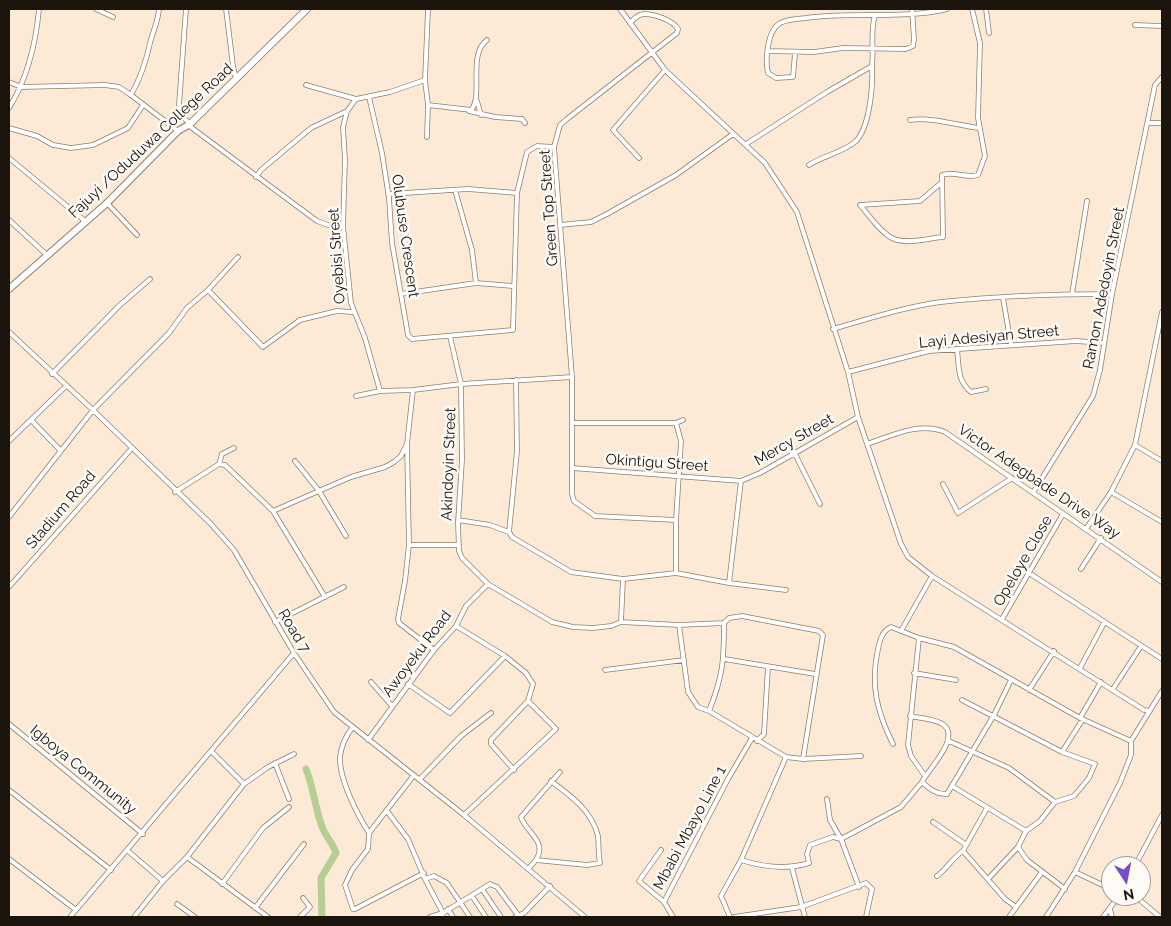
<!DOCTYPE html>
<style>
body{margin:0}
#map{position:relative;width:1171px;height:926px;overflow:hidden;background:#fcead6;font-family:Raleway,sans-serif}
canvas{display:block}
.frame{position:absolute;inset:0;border:10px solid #1b150e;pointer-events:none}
.north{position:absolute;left:1101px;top:856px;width:50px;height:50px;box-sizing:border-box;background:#fefaf6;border:1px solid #a39e99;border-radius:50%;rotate:169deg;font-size:14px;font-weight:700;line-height:20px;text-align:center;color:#1b150e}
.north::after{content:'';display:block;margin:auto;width:18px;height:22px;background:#754ec7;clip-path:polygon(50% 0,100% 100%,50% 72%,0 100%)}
</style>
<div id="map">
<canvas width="1171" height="926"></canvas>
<div class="frame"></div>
<div class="north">N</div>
</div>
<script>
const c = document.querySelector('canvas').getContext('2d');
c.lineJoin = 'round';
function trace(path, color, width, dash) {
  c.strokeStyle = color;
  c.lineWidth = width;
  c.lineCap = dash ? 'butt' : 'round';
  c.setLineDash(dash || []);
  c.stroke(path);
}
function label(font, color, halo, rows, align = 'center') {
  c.font = font + ' Raleway,sans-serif';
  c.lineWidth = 5;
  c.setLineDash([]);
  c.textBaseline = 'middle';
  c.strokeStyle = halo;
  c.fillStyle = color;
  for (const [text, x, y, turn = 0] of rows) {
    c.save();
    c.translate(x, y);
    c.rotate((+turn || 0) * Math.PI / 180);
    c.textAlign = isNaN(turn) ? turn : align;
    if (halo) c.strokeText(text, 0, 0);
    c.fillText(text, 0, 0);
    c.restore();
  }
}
trace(new Path2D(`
 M 306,769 C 314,788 315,810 323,829 C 327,838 333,844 336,853 L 321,878 L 322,917`), '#b6cd94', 7);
const minor = new Path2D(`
 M 96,9 L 113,17
 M 186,9 L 179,105 L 181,115 L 190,124
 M 226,9 L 233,66 L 236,78
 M 620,9 L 665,70 L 765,163 L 797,212 L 848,372 L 858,417 L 901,544 L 908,557 L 932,576 L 1144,710 L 1150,711
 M 986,9 L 989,33
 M 630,23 C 634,19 638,14 644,14 C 654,14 673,20 678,29 L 677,33 L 567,119 L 560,125 L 554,147 L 572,377 L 572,494 L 574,501 L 595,516 L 676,520
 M 1135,25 L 1162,26
 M 768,51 L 814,52 L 843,48 L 906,49 L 913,46 L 914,39 L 912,9
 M 795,53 L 793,77 L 776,78 L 768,73 C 765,60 767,31 780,23 C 788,19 797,19 806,18 C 853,11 901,20 947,9
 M 425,80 L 428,105 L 427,137
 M 9,82 L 21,87 L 105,85 L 119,87 L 131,95 L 178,131
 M 306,85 L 356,99
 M 131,95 C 141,77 146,62 150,43 C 153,31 158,22 159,9
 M 369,97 L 382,153 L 389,198 L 392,243 L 408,335 L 412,339 L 513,330 L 517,193 L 527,152 L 537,146 L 554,147
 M 477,101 L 481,115
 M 428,105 L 471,110 C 484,96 467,55 487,40
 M 9,108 C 27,79 36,42 39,9
 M 469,111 L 495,117 L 522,119 L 525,123
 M 910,120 C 933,117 956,125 979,128
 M 1148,123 L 1162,123
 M 188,125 L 317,221 L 328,225 L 343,226
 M 9,128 L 37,136 L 53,145 L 71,148 L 93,145 L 128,128 L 143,105
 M 746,144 L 827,92 L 872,66 C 874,49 870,31 875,15
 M 9,158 L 85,221
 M 639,158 L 613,130 L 665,70
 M 809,165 C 823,156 843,152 855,142 C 870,128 873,86 872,66
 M 256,177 L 261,170 L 311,128 L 347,111
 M 455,190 L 472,250 L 476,283
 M 388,194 L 468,189 L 517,193
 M 107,203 L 137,235
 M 860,205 C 869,215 880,232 892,238 C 905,245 929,238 943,237 L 942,175 C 953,170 966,179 978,175 L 985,156 L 978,118 L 980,43 L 972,9
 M 860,205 L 920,201 L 941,183
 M 9,220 L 48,256
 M 560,225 L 591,222 L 607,214 L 676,175 L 733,134
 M 208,290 L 263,347 L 300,320 L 337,311 L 352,312
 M 401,294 L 476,283 L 513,286
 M 1072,294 L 1087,201
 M 1003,298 L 1011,345
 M 833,329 C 868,319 904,307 941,302 C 997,296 1056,294 1112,294
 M 9,332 L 93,410 L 210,523 L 234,550 L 294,653 L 334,712 L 464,815 L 585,917
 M 450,336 L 461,384 L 462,460 L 458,523 L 459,551 L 462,558 L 488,584 L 552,622 L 573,627 L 593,628 L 611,626 L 621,622 L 679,625 L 724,623
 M 957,349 C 959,366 957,381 971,392 L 986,389
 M 848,372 L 929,351 L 1076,341 L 1104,343
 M 52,374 L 120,305 L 150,279
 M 516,380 L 517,451 L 509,532 L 512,537 L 571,572 L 623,579 L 676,573 L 729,583 L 786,590
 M 380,391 L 365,338 L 351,303 L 343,226 L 345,160 L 343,127 L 347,111 L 356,99 L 390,92 L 425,80 L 428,9
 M 356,396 L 380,391 L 413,390 L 461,384 L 572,377
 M 31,420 L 61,451
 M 572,423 L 676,423 L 683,420
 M 9,441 L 66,386
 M 407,444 L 409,545 L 405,581 L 398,619 L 399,623 L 434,650
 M 867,444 C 891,436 920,421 945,432 L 1162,582
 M 1135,445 L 1162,461
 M 794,452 L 820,504
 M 295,461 L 319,491 L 346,536
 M 219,464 L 222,454 L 234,448
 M 572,468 L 741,481 L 760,473 L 858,417
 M 943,484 L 958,513 L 1012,478
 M 1034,491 L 1093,396 L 1100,370 L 1112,294 L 1155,85 L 1162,77
 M 175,492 L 219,464 L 225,465 L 273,511 L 325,597
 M 1111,492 L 1162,522
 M 273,511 L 351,477 L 385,467 L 394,462 L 401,456 L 407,444 L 413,390
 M 9,517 L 93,410 L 169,333 L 187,308 L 208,290 L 238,257
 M 458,520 L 490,525 L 509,532
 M 1086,529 L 1111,492 L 1135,445 L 1162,312
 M 409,545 L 459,545
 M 1081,569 L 1101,538
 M 676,573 L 676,520 L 681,441 L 676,423
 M 1029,573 L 1162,659
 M 729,583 L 741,481
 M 9,587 L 132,448
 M 1002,619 L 1063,514
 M 275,622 L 344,587
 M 621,622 L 623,579
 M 679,625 L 688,692 L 698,707 L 709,711 L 786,757 L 803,759 L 861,756
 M 456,626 L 505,656 L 526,673 L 533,684 L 528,701 L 491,740 L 491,744 L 514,770
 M 901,631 L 932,576
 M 919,638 L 908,745 L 911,756 L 925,776
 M 724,659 L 815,674
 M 1080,668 L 1104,623
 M 605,670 L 684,660
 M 914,673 L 956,680
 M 371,682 L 392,706
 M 408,684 L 450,713 L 505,656
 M 1113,689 L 1141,646
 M 1029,690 L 1054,651
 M 962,700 L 1062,752 L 1095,764 L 1089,778 L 1074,796 L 1055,802
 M 709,711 C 723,676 724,660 724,623 L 729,618 L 742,616 L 819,631 L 823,635 L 803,759
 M 910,716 C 919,718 937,719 944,725 C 960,739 929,768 922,782 C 928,788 938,795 947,794 L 994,715 L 1011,680
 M 1080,718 L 1101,682
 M 9,724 L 143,834
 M 352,728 C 346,736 341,747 340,757 C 339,779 357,814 369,833
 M 368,740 L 434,650 L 456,626 L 466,606 L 488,584
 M 757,741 L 764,734 L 768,667
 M 949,741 L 1009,768 L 1055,802 L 1040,821 L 1026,831 L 1018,847 L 988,879
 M 893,744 C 877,712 870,685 878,649 C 880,640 882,631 891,627 L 919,638 L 954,647 L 1080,718 L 1131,741
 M 211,751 L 244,784
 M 1062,752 L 1083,719
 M 275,763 L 289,799
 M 414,775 L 369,833 L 368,849 L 352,870 L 345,885 L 353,909 L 355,909 L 424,873
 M 420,779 L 461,736 L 491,713
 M 952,786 L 1026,831
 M 9,790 L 111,870
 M 827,799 L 830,820 L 841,839 L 859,887
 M 987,808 L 963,851 L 1005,899 L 1016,907
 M 387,811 L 408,839 L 425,879 L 434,876 L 447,883 L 470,917
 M 464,815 L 556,729 L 528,701
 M 933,822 L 965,844
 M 1018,847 L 1027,860 L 1065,889
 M 661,850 L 639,881 L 664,902 L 673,917
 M 128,851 L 163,881
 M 187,857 L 268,917
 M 9,859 L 76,910
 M 536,860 C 548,841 526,833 521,817 L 560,772
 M 741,860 C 763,867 786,870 809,863 L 807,854 L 810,845 L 833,837 L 841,839 L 901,807 L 922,782
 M 1135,866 L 1162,815
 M 529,868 L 536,860 L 587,865 L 600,863 C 598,854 599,845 598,836 C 592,811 571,796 551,781
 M 792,868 L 805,917
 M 1075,872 L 1111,889
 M 937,876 C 947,869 952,858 963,851
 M 425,879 L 443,913 L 442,917
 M 222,884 L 263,828 L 289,807
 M 482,889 L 501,917
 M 472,896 L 486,917
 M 1135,896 L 1160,917
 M 664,902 L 728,779 L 752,738
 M 177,904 L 195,917
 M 255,908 L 304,844
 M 448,909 L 453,917
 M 1110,909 L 1112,917
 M 70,917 L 294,653
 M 134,917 L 163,881 L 187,857 L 244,784 L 268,767 L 294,754
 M 300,917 L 310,907 L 303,898
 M 430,917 L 443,913 L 490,884 L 497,887 L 518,915
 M 515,917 L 524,913 L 550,886
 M 730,917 L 721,896 L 741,860 L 786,757
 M 734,917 L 801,907 L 866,883 L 872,889 L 866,917
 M 1009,917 L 1042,872
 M 1046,917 L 1075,872 L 1120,783 L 1131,755 L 1131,741 L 1162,691
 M 1103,917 L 1119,896`);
const primary = new Path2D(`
 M 9,289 L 107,203 L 178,131 L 190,124 L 307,9`);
trace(minor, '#8e7e6b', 5.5);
trace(primary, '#8e7e6b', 8);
trace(minor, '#fff', 4);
trace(primary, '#fff', 6);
label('15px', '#1b150e', '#fefaf6', [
 ["Fajuyi /Oduduwa College Road",151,141,-43],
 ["Green Top Street",549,208,-94],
 ["Olubuse Crescent",405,236,82],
 ["Oyebisi Street",337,256,-94],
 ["Ramon Adedoyin Street",1104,288,-79],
 ["Layi Adesiyan Street",989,337,-5],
 ["Mercy Street",794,440,-30],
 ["Okintigu Street",657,463,4],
 ["Akindoyin Street",449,464,-88],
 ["Victor Adegbade Drive Way",1039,482,34],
 ["Stadium Road",61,510,-49],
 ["Opeloye Close",1023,561,-60],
 ["Road 7",294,631,59],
 ["Awoyeku Road",417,654,-53],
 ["Igboya Community",83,770,39],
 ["Mbabi Mbayo Line 1",690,828,-62]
]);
</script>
